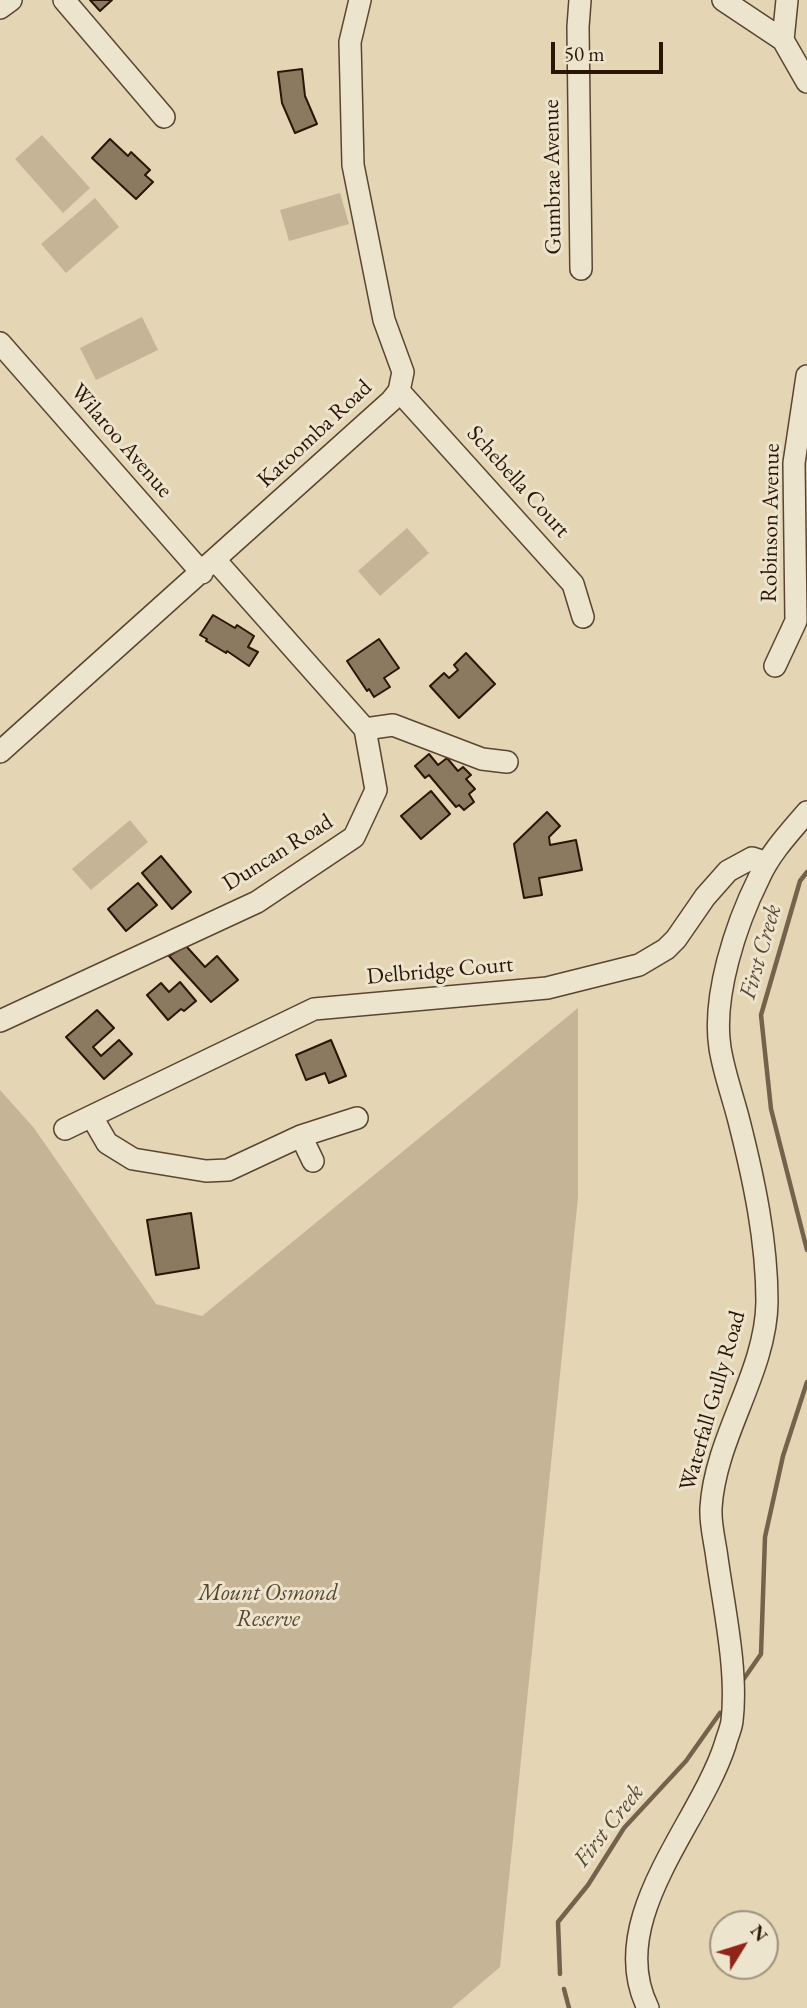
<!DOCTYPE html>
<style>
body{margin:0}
#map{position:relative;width:807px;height:2008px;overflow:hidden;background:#e4d5b4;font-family:"EB Garamond",serif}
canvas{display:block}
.north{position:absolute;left:709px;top:1910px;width:70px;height:70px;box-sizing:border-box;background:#ede4ce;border:2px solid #9f927e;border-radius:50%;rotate:52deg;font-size:19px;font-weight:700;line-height:28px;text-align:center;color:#2b1605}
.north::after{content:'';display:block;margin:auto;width:24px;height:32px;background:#8f2418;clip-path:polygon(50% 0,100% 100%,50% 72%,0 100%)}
.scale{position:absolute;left:551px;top:42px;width:112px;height:32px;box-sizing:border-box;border:4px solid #2b1605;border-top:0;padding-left:9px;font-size:21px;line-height:24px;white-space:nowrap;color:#2b1605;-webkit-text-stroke:5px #ede4ce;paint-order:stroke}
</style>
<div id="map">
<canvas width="807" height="2008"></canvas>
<div class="north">N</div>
<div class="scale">50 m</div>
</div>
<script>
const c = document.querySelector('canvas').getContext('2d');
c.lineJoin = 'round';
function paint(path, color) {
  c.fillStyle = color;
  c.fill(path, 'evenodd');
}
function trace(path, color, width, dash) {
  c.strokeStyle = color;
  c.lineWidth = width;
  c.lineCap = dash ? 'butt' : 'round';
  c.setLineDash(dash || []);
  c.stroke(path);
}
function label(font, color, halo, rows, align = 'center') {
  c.font = font + ' "EB Garamond",serif';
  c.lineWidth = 6;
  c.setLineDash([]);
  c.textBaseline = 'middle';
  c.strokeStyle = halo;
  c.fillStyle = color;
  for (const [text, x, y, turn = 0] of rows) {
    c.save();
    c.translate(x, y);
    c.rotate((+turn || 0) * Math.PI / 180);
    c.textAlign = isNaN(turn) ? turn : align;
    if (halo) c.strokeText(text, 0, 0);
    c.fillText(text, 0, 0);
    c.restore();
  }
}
paint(new Path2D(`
 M 42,135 L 90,188 L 63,213 L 15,159 Z
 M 340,193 L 349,224 L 289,241 L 280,210 Z
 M 95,198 L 119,227 L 66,273 L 41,244 Z
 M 142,317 L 158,350 L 96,380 L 80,348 Z
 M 407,528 L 429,553 L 380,596 L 358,571 Z
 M 130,820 L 148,842 L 91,890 L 72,869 Z
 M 578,1008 L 578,1197 L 500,1967 L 452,2008 L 0,2008 L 0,1090 L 34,1128 L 156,1304 L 202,1316 Z`), '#c5b596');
trace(new Path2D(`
 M 807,872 L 800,881 L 761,1015 L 771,1109 L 807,1250
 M 743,1680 L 761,1654 L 765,1537 L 783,1456 L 807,1382
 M 560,1974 L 558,1922 L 588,1885 L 624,1828 L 686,1761 L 720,1713
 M 564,1989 L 569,2008`), '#74624a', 4.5);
const building = new Path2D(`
 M 90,0 L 112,0 L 100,11 Z
 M 302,69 L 305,96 L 317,124 L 295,133 L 282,103 L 278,72 Z
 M 110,139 L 128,156 L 131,152 L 150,170 L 145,175 L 153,182 L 136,199 L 92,158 Z
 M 213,615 L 235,628 L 237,625 L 254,636 L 248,647 L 258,652 L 249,666 L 227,651 L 226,653 L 206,641 L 207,639 L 200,635 Z
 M 379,639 L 399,668 L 384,678 L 390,687 L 374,697 L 369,689 L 367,691 L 347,661 Z
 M 466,653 L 495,684 L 459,718 L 430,686 L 444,673 L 449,678 L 458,670 L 454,665 Z
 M 429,754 L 438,765 L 447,758 L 458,771 L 463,767 L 471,775 L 466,779 L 475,789 L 469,794 L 474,802 L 464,810 L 459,805 L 456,807 L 429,775 L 425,778 L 415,766 Z
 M 431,791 L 450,814 L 421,839 L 401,816 Z
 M 547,812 L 560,826 L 549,837 L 550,845 L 576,840 L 582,870 L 539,878 L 542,895 L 524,898 L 514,844 Z
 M 161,856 L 191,892 L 172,909 L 142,873 Z
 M 138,883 L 157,905 L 126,931 L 108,909 Z
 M 186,946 L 205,967 L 217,956 L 238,980 L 211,1002 L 169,956 Z
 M 180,982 L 196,1001 L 184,1011 L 181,1009 L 168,1020 L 147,995 L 161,983 L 169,992 Z
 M 97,1010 L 114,1028 L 93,1047 L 101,1056 L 119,1040 L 132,1054 L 104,1079 L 66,1037 Z
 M 331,1040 L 346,1076 L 329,1083 L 325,1073 L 306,1080 L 296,1055 Z
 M 191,1213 L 199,1268 L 156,1275 L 147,1220 Z`);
paint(building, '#8b7960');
trace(building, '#2b1605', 2);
const minor = new Path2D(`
 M 64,0 L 164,117
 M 580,0 L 578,27 L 581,269
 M 723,0 L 783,40 L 807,82
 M 0,8 L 11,0
 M 783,40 L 787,0
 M 0,343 L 202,573
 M 399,391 L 573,584 L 583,617
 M 775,666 L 796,621 L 794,463 L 807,376
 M 365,729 L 393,725 L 482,759 L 507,762
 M 0,752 L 391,401 L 399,391 L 403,372 L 384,320 L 353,165 L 350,42 L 360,0
 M 0,1021 L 257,902 L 354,837 L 376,790 L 365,729 L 216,561
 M 92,1117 L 107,1143 L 133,1159 L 206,1171 L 228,1170 L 301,1136 L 357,1118
 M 65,1129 L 314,1009 L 547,988 L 639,965 L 666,949 L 676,939 L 705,897 L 728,871 L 752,858 L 767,863
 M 301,1136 L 313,1161
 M 648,2008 C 604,1920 699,1825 725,1745 C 727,1737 731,1729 732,1721 C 738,1671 724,1608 717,1558 C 715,1542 710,1524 711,1508 C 715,1437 766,1373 767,1302 C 767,1241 754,1180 739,1121 C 733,1097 724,1073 720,1048 C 712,996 736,924 759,878 C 770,853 790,832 807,812`);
trace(minor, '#594631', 24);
trace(minor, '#ede4ce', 21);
label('23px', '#2b1605', '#ede4ce', [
 ["Gumbrae Avenue",553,177,-91],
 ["Katoomba Road",315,434,-43],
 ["Wilaroo Avenue",121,441,49],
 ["Schebella Court",518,482,48],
 ["Robinson Avenue",771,523,-89],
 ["Duncan Road",278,853,-32],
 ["Delbridge Court",440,971,-5],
 ["Waterfall Gully Road",713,1401,-74]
]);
label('italic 23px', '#594630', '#ede4ce', [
 ["Mount Osmond",268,1594],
 ["Reserve",268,1620]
]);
label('italic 24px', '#5c4833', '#ede4ce', [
 ["First Creek",761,952,-74],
 ["First Creek",609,1826,-52]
]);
</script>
